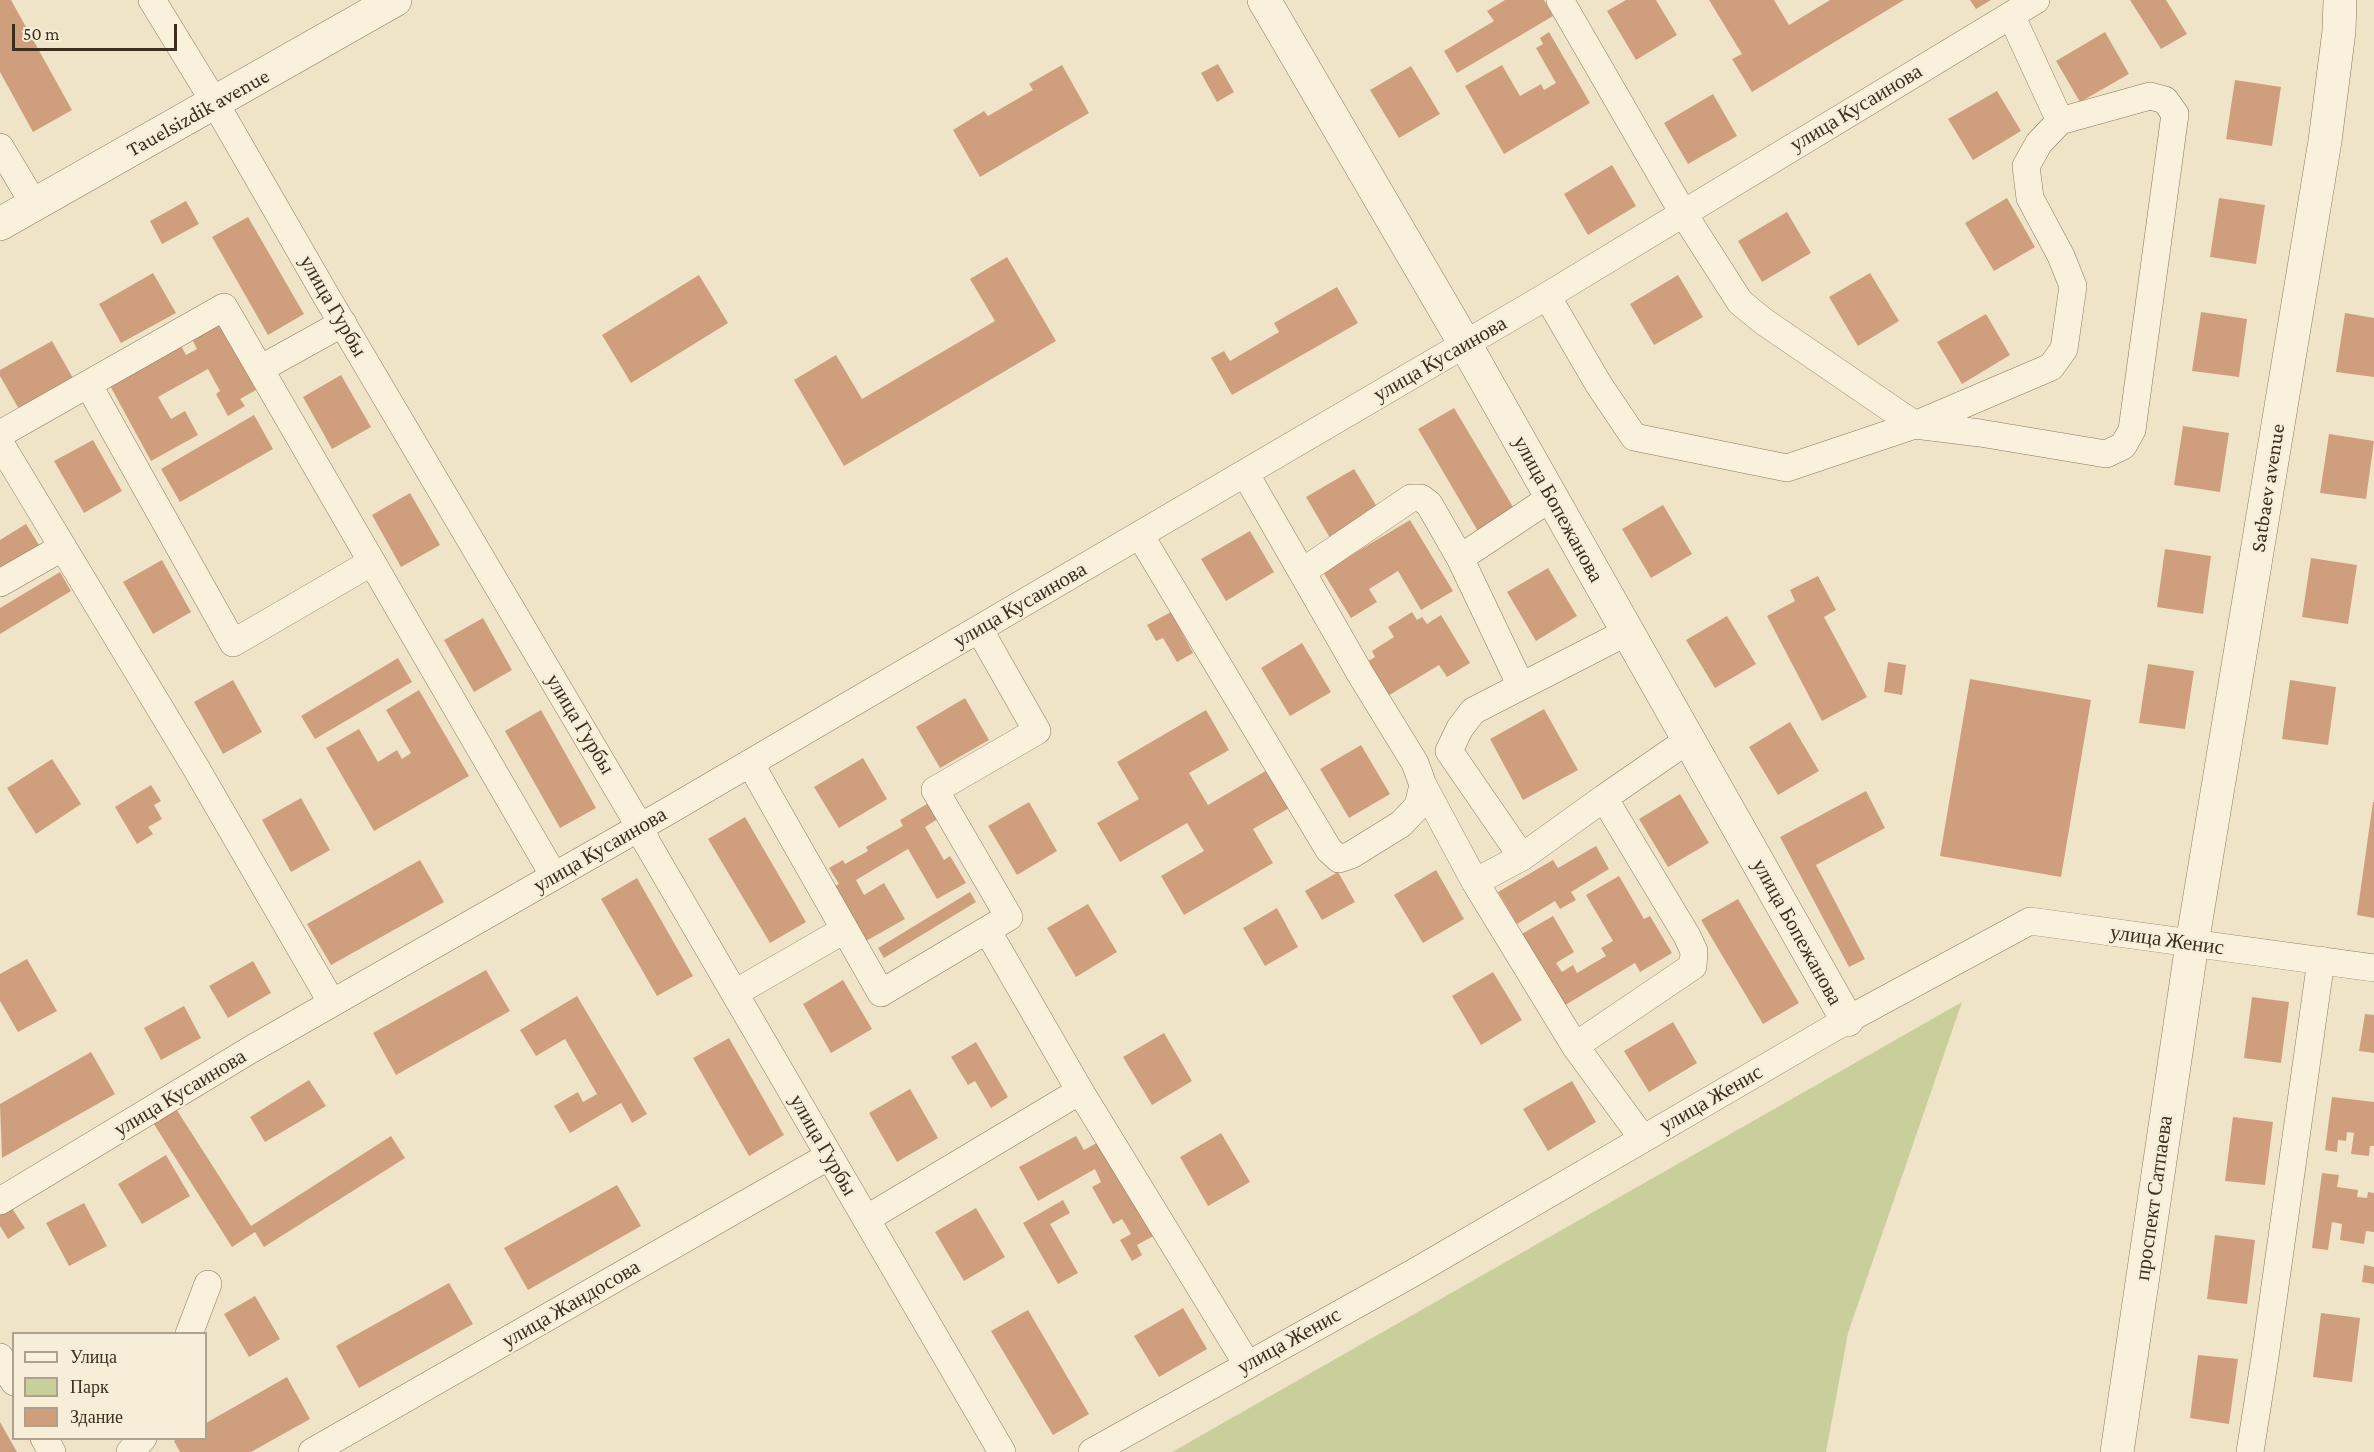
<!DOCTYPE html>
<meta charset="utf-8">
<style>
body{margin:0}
#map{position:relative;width:2374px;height:1452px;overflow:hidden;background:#f0e4c8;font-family:"Crimson Pro",serif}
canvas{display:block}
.legend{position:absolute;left:12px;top:1332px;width:195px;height:108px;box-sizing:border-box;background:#f7eed8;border:2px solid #ada18e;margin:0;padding:8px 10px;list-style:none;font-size:18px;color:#3d2e20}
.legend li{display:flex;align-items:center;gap:12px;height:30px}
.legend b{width:30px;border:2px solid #ada18e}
.scale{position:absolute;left:12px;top:24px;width:165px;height:27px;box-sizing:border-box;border:3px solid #3d2e20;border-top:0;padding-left:8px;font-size:18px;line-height:21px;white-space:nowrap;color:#3d2e20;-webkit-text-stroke:4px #f7eed8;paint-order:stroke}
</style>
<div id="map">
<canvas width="2374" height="1452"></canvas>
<ul class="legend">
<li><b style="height:8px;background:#faf1dc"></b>Улица</li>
<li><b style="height:16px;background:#c9cf9b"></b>Парк</li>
<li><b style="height:16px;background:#cf9f7d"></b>Здание</li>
</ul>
<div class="scale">50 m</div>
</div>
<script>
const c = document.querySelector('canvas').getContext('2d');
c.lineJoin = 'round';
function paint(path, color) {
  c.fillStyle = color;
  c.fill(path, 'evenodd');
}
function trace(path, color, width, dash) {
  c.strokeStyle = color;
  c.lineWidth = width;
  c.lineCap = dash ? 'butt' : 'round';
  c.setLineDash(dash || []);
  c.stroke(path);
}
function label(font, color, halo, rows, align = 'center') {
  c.font = font + ' "Crimson Pro",serif';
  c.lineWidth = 5;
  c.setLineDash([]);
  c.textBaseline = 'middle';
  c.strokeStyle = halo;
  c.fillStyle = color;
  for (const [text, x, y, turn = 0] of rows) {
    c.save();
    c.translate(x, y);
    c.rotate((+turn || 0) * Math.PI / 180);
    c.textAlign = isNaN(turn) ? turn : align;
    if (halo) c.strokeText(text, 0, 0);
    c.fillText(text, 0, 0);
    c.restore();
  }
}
paint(new Path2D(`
 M 1962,1002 L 1848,1333 L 1826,1452 L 1172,1452 Z`), '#c9cf9b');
paint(new Path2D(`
 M 0,0 L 11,0 L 72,110 L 33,132 L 0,72 Z
 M 1505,0 L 1544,0 L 1553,16 L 1457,73 L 1444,51 L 1494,21 L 1487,11 Z
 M 1626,0 L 1656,0 L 1677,35 L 1636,60 L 1607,11 Z
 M 1709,0 L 1774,0 L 1789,25 L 1830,0 L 1904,0 L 1752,92 L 1732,59 L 1742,54 Z
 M 1970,0 L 1991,0 L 1976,9 Z
 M 2130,0 L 2166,0 L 2187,34 L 2161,49 Z
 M 1549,32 L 1590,103 L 1504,154 L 1465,86 L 1502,65 L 1520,96 L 1541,84 L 1544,90 L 1556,83 L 1536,48 L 1543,44 L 1540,38 Z
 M 2105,32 L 2129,74 L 2080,102 L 2056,61 Z
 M 1218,64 L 1234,92 L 1217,102 L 1201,73 Z
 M 1062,65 L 1089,113 L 980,177 L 953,130 L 984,111 L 988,116 L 1033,90 L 1029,84 Z
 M 1411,66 L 1440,114 L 1399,138 L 1370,90 Z
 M 2235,80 L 2281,87 L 2272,146 L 2226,139 Z
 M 1997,91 L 2021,131 L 1973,160 L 1948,119 Z
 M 1713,94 L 1737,136 L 1688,164 L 1664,123 Z
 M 1612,165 L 1636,206 L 1588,235 L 1564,194 Z
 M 2007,198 L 2035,247 L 1994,271 L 1965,223 Z
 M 2219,198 L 2265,205 L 2256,264 L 2210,257 Z
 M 186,201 L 199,224 L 162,244 L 150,221 Z
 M 1787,212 L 1811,253 L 1762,282 L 1738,241 Z
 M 248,217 L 304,314 L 268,335 L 212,237 Z
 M 1007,257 L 1056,341 L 844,466 L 794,380 L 836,355 L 862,399 L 995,321 L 970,279 Z
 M 153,273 L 176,313 L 121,343 L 99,304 Z
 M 1870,273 L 1899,321 L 1858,346 L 1829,297 Z
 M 699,275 L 728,323 L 631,383 L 602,335 Z
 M 1678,275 L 1703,317 L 1654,345 L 1630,304 Z
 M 1337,287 L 1358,323 L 1232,395 L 1211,358 L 1224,351 L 1230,361 L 1279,332 L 1274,323 Z
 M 2201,312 L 2247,319 L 2239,377 L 2192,371 Z
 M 2345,313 L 2374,318 L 2374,377 L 2336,372 Z
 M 1986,314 L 2010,355 L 1962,384 L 1937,342 Z
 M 219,324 L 256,390 L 240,399 L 245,406 L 228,416 L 216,394 L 220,391 L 208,369 L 158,397 L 171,419 L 185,411 L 198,435 L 151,461 L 108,382 L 179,342 L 186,355 L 197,349 L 192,339 Z
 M 52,341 L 74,380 L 20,411 L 0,376 L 0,370 Z
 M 341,375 L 371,427 L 332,449 L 303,397 Z
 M 1454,408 L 1516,512 L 1479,533 L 1418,429 Z
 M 254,415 L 273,449 L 180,502 L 161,469 Z
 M 2183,426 L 2229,433 L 2220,492 L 2174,485 Z
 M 2329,434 L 2374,441 L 2366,499 L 2320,493 Z
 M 93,440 L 122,491 L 84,513 L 54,461 Z
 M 1354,469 L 1379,510 L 1330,538 L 1306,497 Z
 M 410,493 L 440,545 L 401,567 L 372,515 Z
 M 1663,505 L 1692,554 L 1651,578 L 1622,529 Z
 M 1410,520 L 1453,591 L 1421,610 L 1398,571 L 1369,589 L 1377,602 L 1351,618 L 1323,572 Z
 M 26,524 L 39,545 L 0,568 L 0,540 Z
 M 1250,531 L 1274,572 L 1226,601 L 1201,559 Z
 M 2165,549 L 2211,556 L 2203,614 L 2157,607 Z
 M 2311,558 L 2357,565 L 2348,624 L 2302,617 Z
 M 162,560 L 191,612 L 153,634 L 123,582 Z
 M 1548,568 L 1577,616 L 1536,641 L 1507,592 Z
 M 60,572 L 71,591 L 0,634 L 0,608 Z
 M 1818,576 L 1836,610 L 1824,617 L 1867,697 L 1822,721 L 1767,616 L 1795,601 L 1790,590 Z
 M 1171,612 L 1193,653 L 1177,662 L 1163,638 L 1156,641 L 1147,625 Z
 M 1412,612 L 1417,620 L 1422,617 L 1427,624 L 1441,615 L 1470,663 L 1447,677 L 1439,665 L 1386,697 L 1365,663 L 1375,657 L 1372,651 L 1394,637 L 1388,627 Z
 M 1727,616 L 1756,664 L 1715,688 L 1686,640 Z
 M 483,618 L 512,670 L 474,692 L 444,640 Z
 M 1302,643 L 1331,692 L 1290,716 L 1261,668 Z
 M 398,658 L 412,682 L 315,739 L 301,716 Z
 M 1888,662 L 1906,665 L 1902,695 L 1884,692 Z
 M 2148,664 L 2194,671 L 2185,729 L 2139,723 Z
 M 1970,679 L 2091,700 L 2061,877 L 1940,856 Z
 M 233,680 L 262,732 L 223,754 L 194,702 Z
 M 2290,680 L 2336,687 L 2328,745 L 2282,739 Z
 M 419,690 L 469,776 L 374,831 L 326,748 L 359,729 L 378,762 L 397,750 L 402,759 L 411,753 L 386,710 Z
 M 965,698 L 989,740 L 940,768 L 916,727 Z
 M 1544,709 L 1578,770 L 1523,800 L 1490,739 Z
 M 541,710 L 596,808 L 560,828 L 505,731 Z
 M 1206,710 L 1229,750 L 1189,773 L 1208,805 L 1274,766 L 1296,804 L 1253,829 L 1273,863 L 1184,915 L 1161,876 L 1204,851 L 1187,823 L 1120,862 L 1097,823 L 1139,799 L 1117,762 Z
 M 1790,722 L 1819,771 L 1778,795 L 1749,747 Z
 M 1361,745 L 1390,794 L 1349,818 L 1320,769 Z
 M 863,758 L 887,799 L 839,828 L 814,787 Z
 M 52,759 L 81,804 L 36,834 L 7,788 Z
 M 151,785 L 161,801 L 154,805 L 162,819 L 148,827 L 153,834 L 137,844 L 115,807 Z
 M 1866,791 L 1885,828 L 1816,865 L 1865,959 L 1849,967 L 1780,837 Z
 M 1680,794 L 1709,843 L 1668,867 L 1639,819 Z
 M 301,798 L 330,850 L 291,872 L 262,820 Z
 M 932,801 L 941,817 L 925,827 L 944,860 L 950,856 L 966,883 L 937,899 L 908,849 L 856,880 L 864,895 L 884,883 L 905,919 L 866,941 L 834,886 L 839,884 L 829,868 L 843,860 L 845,864 L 868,851 L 866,847 L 903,826 L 900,820 Z
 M 1029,802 L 1057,851 L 1017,875 L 988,826 Z
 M 2373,802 L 2374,802 L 2374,918 L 2357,915 Z
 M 745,817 L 806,922 L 770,943 L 708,839 Z
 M 1596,846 L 1609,869 L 1571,892 L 1576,900 L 1560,909 L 1555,901 L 1517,924 L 1498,892 L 1553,860 L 1558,868 Z
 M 420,860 L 444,902 L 331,965 L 307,924 Z
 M 1436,870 L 1464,919 L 1423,943 L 1394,895 Z
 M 1338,872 L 1355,902 L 1322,920 L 1305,891 Z
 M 1619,876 L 1644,919 L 1650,916 L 1672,953 L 1640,972 L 1635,963 L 1562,1007 L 1520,935 L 1553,916 L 1574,952 L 1556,963 L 1562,972 L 1573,965 L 1577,973 L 1606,956 L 1601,948 L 1613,941 L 1586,895 Z
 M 637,878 L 693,976 L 657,996 L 601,899 Z
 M 970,892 L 976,902 L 884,958 L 878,948 Z
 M 1738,899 L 1799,1003 L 1763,1024 L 1701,920 Z
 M 1088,904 L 1117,952 L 1076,977 L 1047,928 Z
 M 1277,908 L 1298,947 L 1265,966 L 1243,928 Z
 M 27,959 L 57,1011 L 18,1032 L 0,1001 L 0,974 Z
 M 253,961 L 271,993 L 228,1018 L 209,986 Z
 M 486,970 L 510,1011 L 396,1075 L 373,1033 Z
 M 1493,972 L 1522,1020 L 1481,1045 L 1452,996 Z
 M 843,980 L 872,1029 L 831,1053 L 803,1004 Z
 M 577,996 L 647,1114 L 632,1123 L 621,1103 L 570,1133 L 554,1106 L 578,1092 L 583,1102 L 597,1094 L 565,1039 L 536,1056 L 520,1030 Z
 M 2252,997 L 2289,1002 L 2281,1063 L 2244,1058 Z
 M 184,1006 L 201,1038 L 161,1060 L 144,1028 Z
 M 2365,1014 L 2374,1015 L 2374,1053 L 2359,1051 Z
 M 1673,1022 L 1697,1063 L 1649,1092 L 1624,1051 Z
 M 1164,1033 L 1192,1081 L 1152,1105 L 1123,1057 Z
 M 729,1038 L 784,1135 L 749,1156 L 693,1058 Z
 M 976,1042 L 1008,1097 L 991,1108 L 975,1081 L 968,1085 L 951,1057 Z
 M 91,1052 L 115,1094 L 2,1158 L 0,1104 Z
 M 309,1080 L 326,1106 L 265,1142 L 250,1117 Z
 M 1572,1081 L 1596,1122 L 1548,1151 L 1523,1109 Z
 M 910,1089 L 938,1138 L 897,1162 L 869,1113 Z
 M 2332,1097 L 2374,1102 L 2374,1146 L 2370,1146 L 2369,1156 L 2351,1154 L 2354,1133 L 2347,1132 L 2346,1141 L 2338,1140 L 2337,1152 L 2325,1150 Z
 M 173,1104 L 251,1226 L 391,1136 L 405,1158 L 264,1247 L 255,1232 L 232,1247 L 150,1118 Z
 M 2233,1117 L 2273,1122 L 2265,1185 L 2225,1181 Z
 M 1221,1133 L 1250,1182 L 1208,1206 L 1180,1157 Z
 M 1076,1136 L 1084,1150 L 1104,1139 L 1157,1234 L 1137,1245 L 1142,1255 L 1132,1261 L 1120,1240 L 1131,1234 L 1122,1219 L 1113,1224 L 1092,1187 L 1101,1182 L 1095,1169 L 1038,1201 L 1019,1167 Z
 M 166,1155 L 190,1196 L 142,1224 L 118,1184 Z
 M 2322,1173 L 2339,1175 L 2337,1187 L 2358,1190 L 2357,1197 L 2367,1198 L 2368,1192 L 2374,1193 L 2374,1232 L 2366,1231 L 2364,1244 L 2340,1240 L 2342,1224 L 2332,1222 L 2328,1250 L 2312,1248 Z
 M 617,1185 L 641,1226 L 528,1290 L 504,1248 Z
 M 1063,1200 L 1070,1213 L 1050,1224 L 1078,1273 L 1058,1284 L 1023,1223 Z
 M 7,1201 L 25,1228 L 8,1239 L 0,1226 L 0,1205 Z
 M 84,1203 L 107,1246 L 69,1266 L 46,1223 Z
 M 976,1208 L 1005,1257 L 964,1281 L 935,1232 Z
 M 2215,1235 L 2255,1240 L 2247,1304 L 2207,1299 Z
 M 2364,1265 L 2374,1267 L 2374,1284 L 2362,1282 Z
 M 449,1283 L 473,1324 L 359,1388 L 336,1346 Z
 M 255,1296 L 280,1339 L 249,1357 L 224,1314 Z
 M 1183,1308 L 1207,1349 L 1159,1377 L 1134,1336 Z
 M 1028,1310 L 1089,1414 L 1053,1435 L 991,1331 Z
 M 2321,1313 L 2360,1318 L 2352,1382 L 2313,1377 Z
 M 2198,1355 L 2238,1359 L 2229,1424 L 2190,1418 Z
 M 287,1377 L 310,1419 L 251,1452 L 180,1452 L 174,1441 L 177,1438 L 206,1438 L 206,1423 Z
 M 0,1422 L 17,1452 L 0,1452 Z`), '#cf9f7d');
const minor = new Path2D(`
 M 152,0 L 215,103 L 325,294 L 640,827 L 647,843 L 1002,1452
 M 1560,0 L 1683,213 L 1740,302 L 1763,321 L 1915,425 L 2051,367 L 2064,349 L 2073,286 L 2061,256 L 2030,198 L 2026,166 L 2039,143 L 2060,121
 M 0,147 L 34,204
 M 1547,296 L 1599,385 L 1634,437 L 1787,468 L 1915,425 L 1980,433 L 2106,454 L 2123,446 L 2132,430 L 2175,114 L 2165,100 L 2150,96 L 2060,121 L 2011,15
 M 260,369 L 343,323
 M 88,384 L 233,643 L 372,562
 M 0,434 L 224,307 L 554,876
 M 0,443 L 196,768 L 332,1003
 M 1140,535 L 1329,850 L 1339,859 L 1351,855 L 1401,824 L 1418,806 L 1423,785 L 1415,763 L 1361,675 L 1245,473
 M 1460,558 L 1552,497
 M 1302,572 L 1411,498 L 1421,498 L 1429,504 L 1460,558 L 1521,686
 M 0,583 L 63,547
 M 979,629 L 1037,731 L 935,790 L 1009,917 L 987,930 L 1080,1091
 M 750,763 L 881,993 L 987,930
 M 1423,785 L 1475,882 L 1522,857 L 1604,798
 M 1522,857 L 1449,751 L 1460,728 L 1473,711 L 1627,632
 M 1475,882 L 1575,1046
 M 735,993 L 844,930
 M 1643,1139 L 1575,1046 L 1693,966 L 1694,951 L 1687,936 L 1604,798 L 1688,740
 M 0,1201 L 250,1050 L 670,810 L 1547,296 L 2036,0
 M 866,1219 L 1080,1091 L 1247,1364
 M 189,1334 L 208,1284
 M 0,1357 L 14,1382
 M 44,1438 L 52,1452
 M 130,1452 L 143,1438
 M 312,1452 L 829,1156
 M 1092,1452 L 1413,1273 L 1847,1020 L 2030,921 L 2374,968
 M 2250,1452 L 2265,1357 L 2321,960`);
const tertiary = new Path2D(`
 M 1264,0 L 1465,344 L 1847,1020
 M 0,224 L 395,0
 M 2117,1452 L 2192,944 L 2325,141 L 2339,31 L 2340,0`);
trace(minor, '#8d765c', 28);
trace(tertiary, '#8d765c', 34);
trace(minor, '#faf1dc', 27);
trace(tertiary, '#faf1dc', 33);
label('21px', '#3d2e20', '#f7eed8', [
 ["улица Кусаинова",1856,108,-31],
 ["Tauelsizdik avenue",198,113,-29],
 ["улица Гурбы",333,306,60],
 ["улица Кусаинова",1440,359,-30],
 ["Satbaev avenue",2268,488,-81],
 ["улица Бопежанова",1558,509,61],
 ["улица Кусаинова",1020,605,-30],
 ["улица Гурбы",580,724,59],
 ["улица Кусаинова",600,850,-30],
 ["улица Бопежанова",1797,932,61],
 ["улица Женис",2167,940,8],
 ["улица Кусаинова",180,1093,-31],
 ["улица Женис",1711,1099,-30],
 ["улица Гурбы",823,1145,60],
 ["проспект Сатпаева",2154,1198,-82],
 ["улица Жандосова",571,1304,-30],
 ["улица Женис",1289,1341,-29]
]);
</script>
